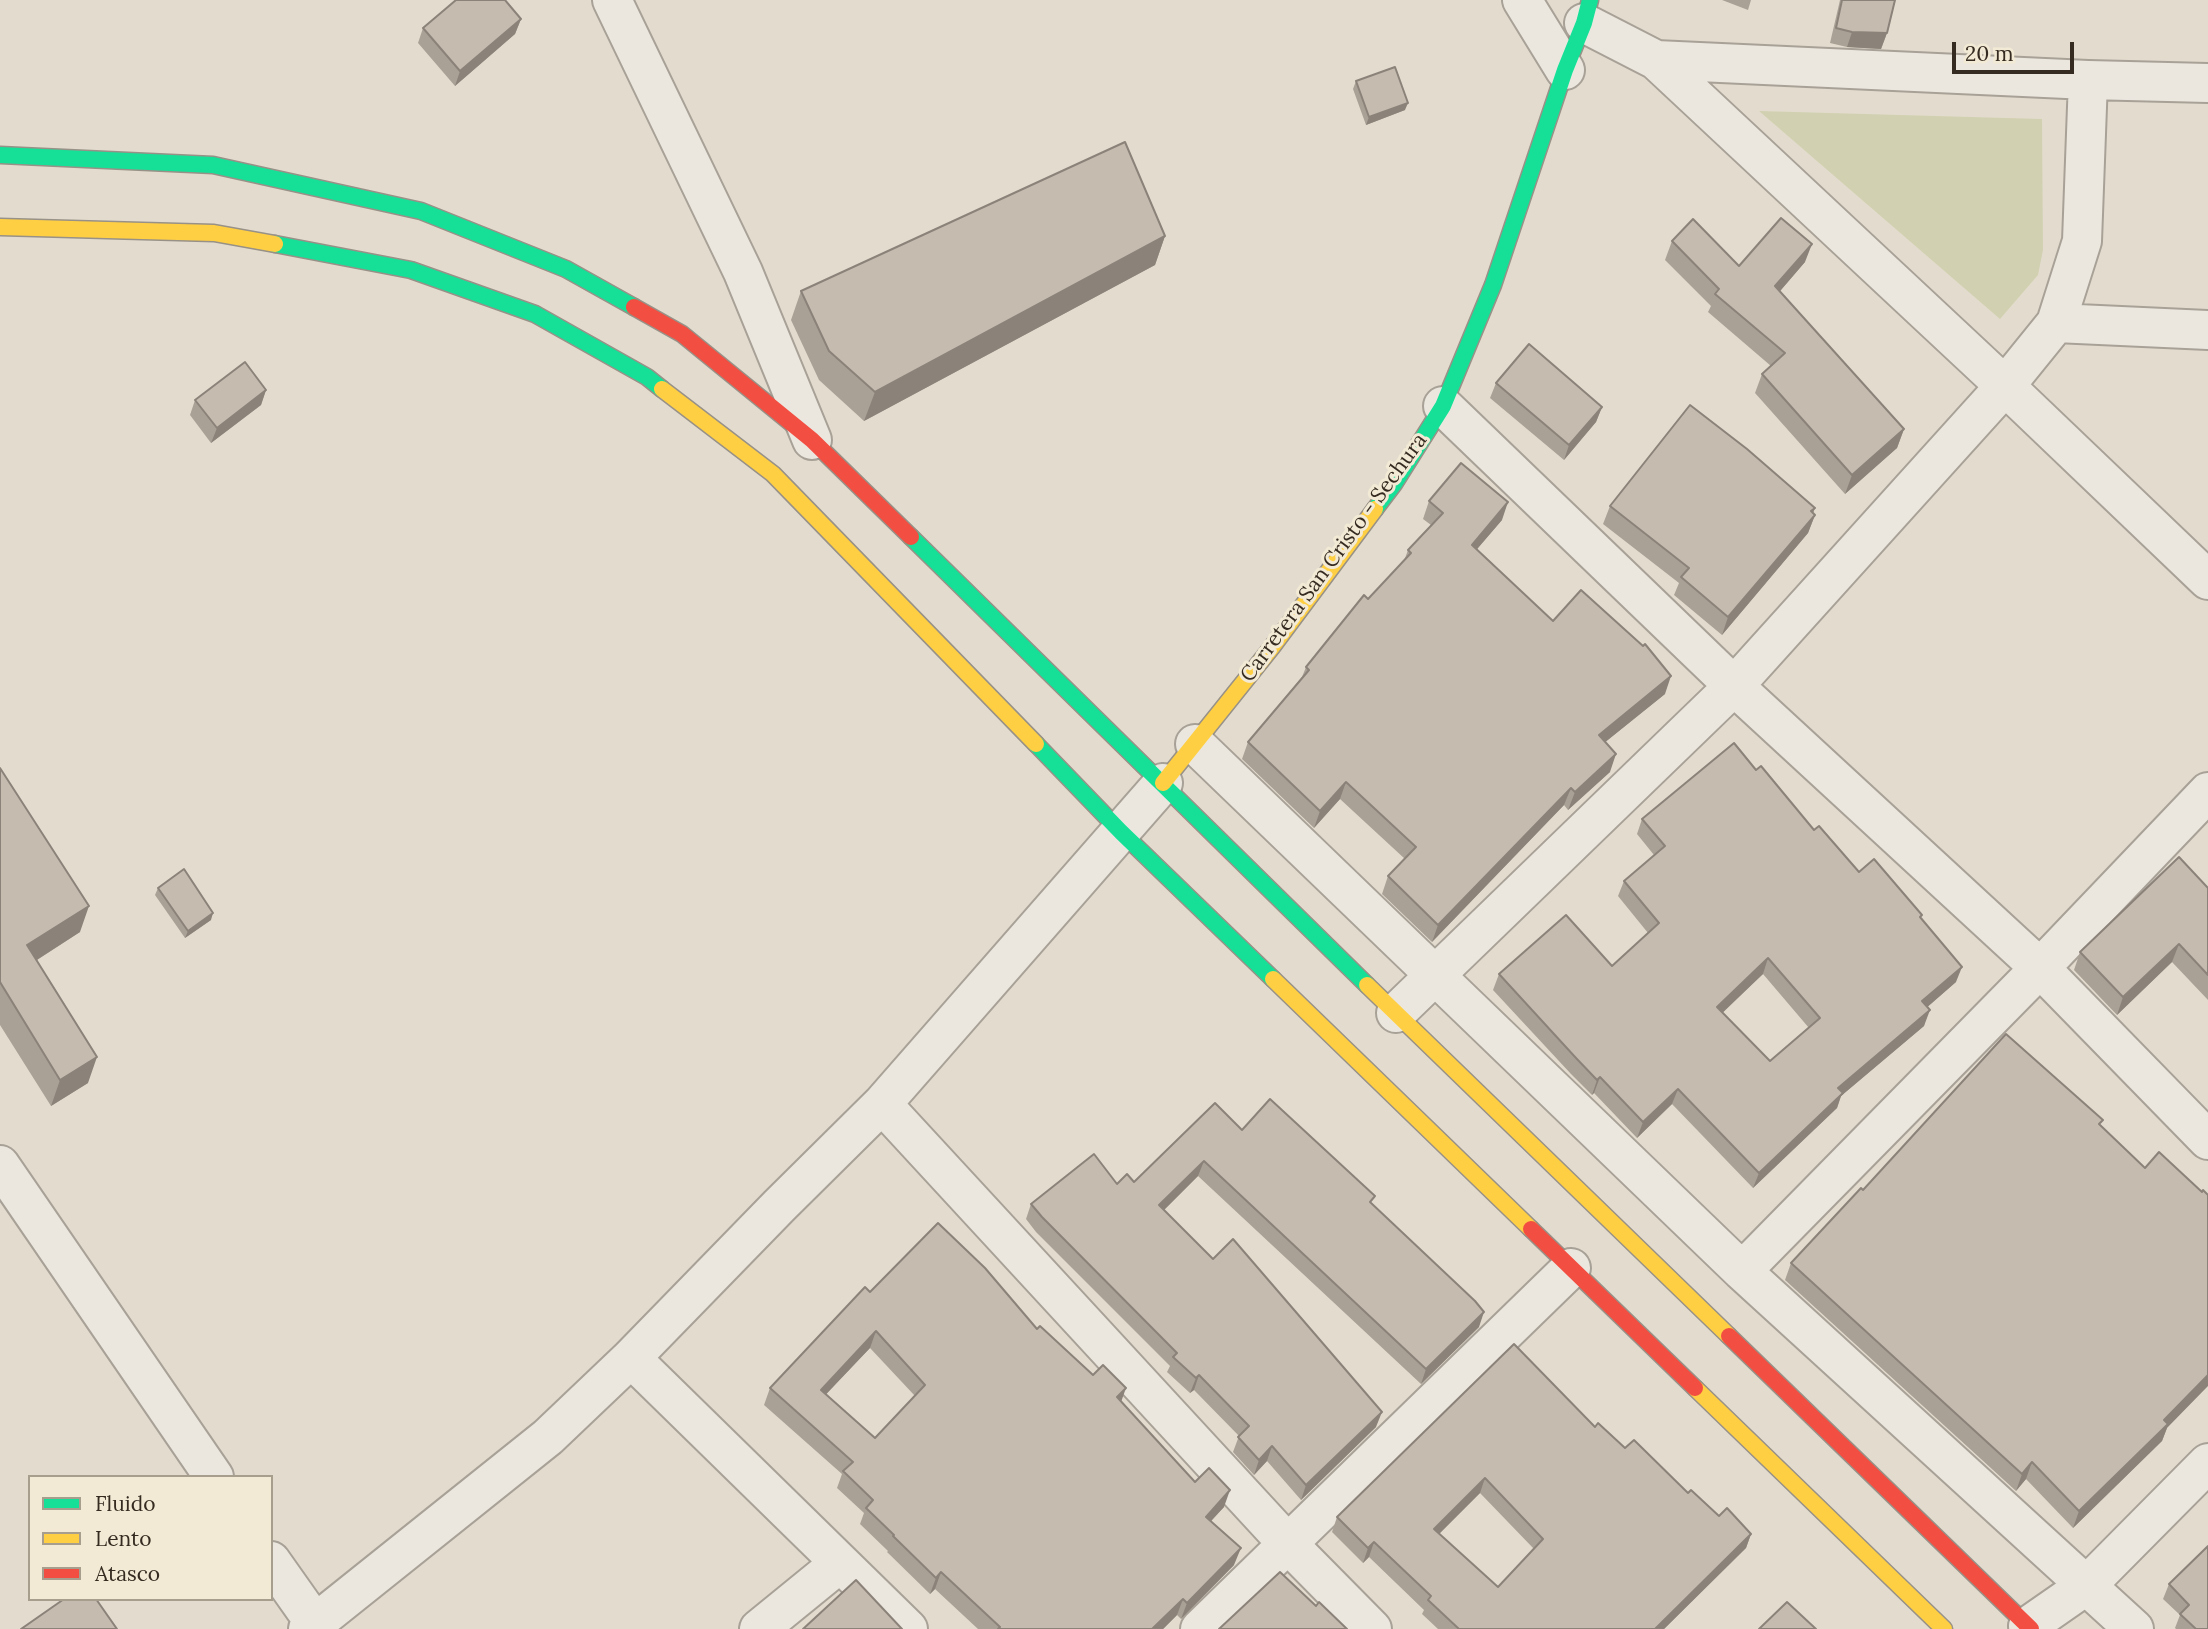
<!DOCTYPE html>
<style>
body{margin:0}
#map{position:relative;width:2208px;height:1629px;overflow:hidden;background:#e3dcce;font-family:Lora,serif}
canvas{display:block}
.legend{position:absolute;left:28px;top:1475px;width:245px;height:126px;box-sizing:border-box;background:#f3ead5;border:2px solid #a79e8d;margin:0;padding:9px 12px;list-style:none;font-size:21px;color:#362b20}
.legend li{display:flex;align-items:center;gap:14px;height:35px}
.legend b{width:35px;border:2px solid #a79e8d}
.scale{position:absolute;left:1952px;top:42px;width:122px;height:32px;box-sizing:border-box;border:4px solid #362b20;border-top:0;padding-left:9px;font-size:21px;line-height:24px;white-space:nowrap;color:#362b20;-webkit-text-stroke:5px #f3ead5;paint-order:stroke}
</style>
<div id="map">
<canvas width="2208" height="1629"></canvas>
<ul class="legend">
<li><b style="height:9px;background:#16e098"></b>Fluido</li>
<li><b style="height:9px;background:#ffcf43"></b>Lento</li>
<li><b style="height:9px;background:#f24e42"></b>Atasco</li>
</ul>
<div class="scale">20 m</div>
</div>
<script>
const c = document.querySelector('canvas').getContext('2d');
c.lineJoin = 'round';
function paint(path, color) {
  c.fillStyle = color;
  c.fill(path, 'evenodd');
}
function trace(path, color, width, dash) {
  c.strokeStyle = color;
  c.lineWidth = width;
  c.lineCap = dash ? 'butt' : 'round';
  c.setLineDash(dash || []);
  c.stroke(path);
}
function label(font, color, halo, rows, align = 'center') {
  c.font = font + ' Lora,serif';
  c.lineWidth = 6;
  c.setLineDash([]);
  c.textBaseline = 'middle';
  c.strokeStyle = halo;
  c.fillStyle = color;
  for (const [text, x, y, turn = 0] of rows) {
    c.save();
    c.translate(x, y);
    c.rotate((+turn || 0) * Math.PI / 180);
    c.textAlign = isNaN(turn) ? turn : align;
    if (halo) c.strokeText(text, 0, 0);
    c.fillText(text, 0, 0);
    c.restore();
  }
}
paint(new Path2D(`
 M 1759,111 L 2042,119 L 2043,250 L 2038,275 L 2000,319 Z`), '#d1d1b1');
const street = new Path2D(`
 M 612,0 L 743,272 L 812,440
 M 1522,0 L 1565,70
 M 1584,23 L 1656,60 L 2005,386 L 2208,580
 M 1656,60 L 2088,80 L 2208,83
 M 2056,323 L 2208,330
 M 1443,406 L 1734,686 L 2040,968 L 2208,1140
 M 1195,744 L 1742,1271 L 2134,1629
 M 1396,1013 L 1734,686 L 2005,386 L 2056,323 L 2082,241 L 2088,80
 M 882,1104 L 1288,1544 L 1372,1629
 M 0,1165 L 214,1477
 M 1742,1271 L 2040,968 L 2208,792
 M 631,1358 L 908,1629
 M 271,1561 L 319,1629
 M 2028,1626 L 2087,1585 L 2208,1463
 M 308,1629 L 548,1437 L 631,1358 L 779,1206 L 882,1104 L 1163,783
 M 759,1629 L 840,1563
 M 1200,1629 L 1571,1268`);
const fast = new Path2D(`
 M 0,155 L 213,165 L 421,211 L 566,269 L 634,307
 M 275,244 L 411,270 L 535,314 L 647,377 L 662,389
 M 1375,509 L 1394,484 L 1443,406 L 1493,285 L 1565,70 L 1584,23 L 1590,0
 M 911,537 L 1367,985
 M 1036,744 L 1121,832 L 1273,979`);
const slow = new Path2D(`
 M 0,227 L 214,233 L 275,244
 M 662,389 L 773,474 L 1036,744
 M 1163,783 L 1272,647 L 1375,509
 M 1273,979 L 1531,1229
 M 1367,985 L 1729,1336
 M 1695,1388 L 1944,1629`);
const jam = new Path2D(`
 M 634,307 L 682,334 L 812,440 L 911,537
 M 1531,1229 L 1695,1388
 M 1729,1336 L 2031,1629`);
trace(street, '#a8a197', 42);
trace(fast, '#989187', 19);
trace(slow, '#989187', 19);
trace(jam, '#989187', 19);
trace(street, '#ebe7df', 38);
trace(fast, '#16e098', 16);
trace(slow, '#ffcf43', 16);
trace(jam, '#f24e42', 16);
paint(new Path2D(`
 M 1722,0 L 1751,0 L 1748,10 Z
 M 1840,0 L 1895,0 L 1887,33 L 1881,49 L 1847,47 L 1830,43 Z
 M 521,19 L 515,34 L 455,86 L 418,43 L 423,28 Z
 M 1356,81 L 1405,110 L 1366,125 L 1353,89 Z
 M 1165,236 L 1155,265 L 864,421 L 819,380 L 791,320 L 801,291 Z
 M 1672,241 L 1739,266 L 1805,262 L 1780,291 L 1904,429 L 1897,448 L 1845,494 L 1755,393 L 1762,374 L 1771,366 L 1708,312 L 1711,306 L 1665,260 Z
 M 1496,383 L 1602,407 L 1596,422 L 1564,460 L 1490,398 Z
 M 266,390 L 261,405 L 211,443 L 190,415 L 195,400 Z
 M 1429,501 L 1502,520 L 1477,549 L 1553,621 L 1665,694 L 1605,742 L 1610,772 L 1568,810 L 1564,805 L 1432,942 L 1382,894 L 1388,876 L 1405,859 L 1340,799 L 1314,828 L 1242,759 L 1248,742 L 1302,677 L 1306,667 L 1404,561 L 1408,550 L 1431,525 L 1423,519 Z
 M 1610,506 L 1815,508 L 1813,513 L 1815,515 L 1808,533 L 1722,635 L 1674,595 L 1679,583 L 1603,524 Z
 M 0,768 L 80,932 L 37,960 L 88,1083 L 51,1106 L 0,1025 Z
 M 1756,770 L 1814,830 L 1859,872 L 1921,919 L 1956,982 L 1927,1007 L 1924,1026 L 1841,1096 L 1837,1108 L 1753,1188 L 1672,1104 L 1637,1138 L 1594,1093 L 1592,1095 L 1571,1074 L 1493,990 L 1499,974 L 1612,966 L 1648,933 L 1618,896 L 1624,881 L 1654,855 L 1637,834 L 1642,819 ZM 1763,974 L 1809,1028 L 1770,1061 L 1722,1012 Z
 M 158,888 L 211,920 L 185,938 L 155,895 Z
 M 2208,888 L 2208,1000 L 2172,962 L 2117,1015 L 2074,970 L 2080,952 Z
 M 2101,1126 L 2167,1428 L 2162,1441 L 2073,1528 L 2026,1479 L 2016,1491 L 1785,1280 L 1791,1263 L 1863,1190 Z
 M 1242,1130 L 1372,1204 L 1479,1327 L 1421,1384 L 1198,1176 L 1164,1210 L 1376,1427 L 1301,1500 L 1267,1461 L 1254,1475 L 1233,1452 L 1239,1436 L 1194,1390 L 1190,1393 L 1167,1372 L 1170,1366 L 1036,1232 L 1026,1219 L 1031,1204 L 1117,1184 L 1134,1182 Z
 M 870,1292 L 1037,1329 L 1121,1402 L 1195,1482 L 1224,1507 L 1211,1521 L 1234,1565 L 1181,1619 L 1177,1615 L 1163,1629 L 978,1629 L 935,1589 L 930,1594 L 887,1552 L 888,1551 L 860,1524 L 864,1513 L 837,1488 L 842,1474 L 764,1405 L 770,1388 ZM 870,1348 L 915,1396 L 875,1438 L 826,1394 Z
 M 1595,1427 L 1719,1516 L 1751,1534 L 1746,1548 L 1664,1629 L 1438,1629 L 1422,1614 L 1424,1610 L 1369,1557 L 1363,1563 L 1332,1532 L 1337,1517 ZM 1480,1493 L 1534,1549 L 1498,1587 L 1439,1534 Z
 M 2208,1546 L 2208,1629 L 2176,1629 L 2175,1628 L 2180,1615 L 2163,1599 L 2169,1584 Z`), '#aaa196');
paint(new Path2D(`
 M 521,19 L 515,34 L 455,86 L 460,71 Z
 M 1852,32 L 1887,33 L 1881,49 L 1847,47 Z
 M 1408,103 L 1405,110 L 1366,125 L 1369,117 Z
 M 1165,236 L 1155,265 L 864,421 L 875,392 Z
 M 1812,244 L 1805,262 L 1769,304 L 1775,286 Z
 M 266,390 L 261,405 L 211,443 L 217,428 Z
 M 1602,407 L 1596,422 L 1564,460 L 1569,445 Z
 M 1904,429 L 1897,448 L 1845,494 L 1852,475 Z
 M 1508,502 L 1502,520 L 1466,562 L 1472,545 Z
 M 1815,508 L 1810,520 L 1815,515 L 1808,533 L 1722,635 L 1728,617 Z
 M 1671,676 L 1665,694 L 1593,752 L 1599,735 Z
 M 1616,754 L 1610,772 L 1568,810 L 1575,792 Z
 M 1346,782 L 1340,799 L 1314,828 L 1320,811 Z
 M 1571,788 L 1564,805 L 1432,942 L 1438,925 Z
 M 89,906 L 80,932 L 18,972 L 27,945 Z
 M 213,913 L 211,920 L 185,938 L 188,931 Z
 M 2179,944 L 2172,962 L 2117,1015 L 2123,997 Z
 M 1768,958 L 1763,974 L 1712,1023 L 1717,1007 Z
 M 1962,967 L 1956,982 L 1916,1017 L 1922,1001 Z
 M 1930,1010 L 1924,1026 L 1841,1096 L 1837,1108 L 1753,1188 L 1759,1173 L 1838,1088 Z
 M 97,1057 L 88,1083 L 51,1106 L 60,1080 Z
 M 1600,1077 L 1594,1093 L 1592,1095 L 1597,1080 Z
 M 1678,1089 L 1672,1104 L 1637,1138 L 1643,1122 Z
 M 1204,1161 L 1198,1176 L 1154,1220 L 1159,1205 Z
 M 1484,1312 L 1479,1327 L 1421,1384 L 1426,1369 Z
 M 876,1331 L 870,1348 L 815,1406 L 821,1390 Z
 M 1199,1375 L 1194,1390 L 1190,1393 L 1196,1378 Z
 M 2208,1375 L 2208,1386 L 2167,1428 L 2162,1441 L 2073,1528 L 2079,1511 L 2164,1420 Z
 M 1126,1388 L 1120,1405 L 1117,1397 Z
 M 1382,1412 L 1376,1427 L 1301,1500 L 1306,1485 Z
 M 1272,1446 L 1267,1461 L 1254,1475 L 1259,1460 Z
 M 2032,1462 L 2026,1479 L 2016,1491 L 2022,1474 Z
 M 1485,1478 L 1480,1493 L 1429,1544 L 1434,1529 Z
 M 1230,1490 L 1224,1507 L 1200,1533 L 1206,1517 Z
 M 1751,1534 L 1746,1548 L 1664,1629 L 1655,1629 Z
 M 1374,1542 L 1369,1557 L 1363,1563 L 1368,1548 Z
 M 1241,1548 L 1234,1565 L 1181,1619 L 1187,1603 Z
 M 941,1572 L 935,1589 L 930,1594 L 936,1578 Z
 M 1183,1599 L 1177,1615 L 1163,1629 L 1152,1629 Z`), '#8b837a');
const building = new Path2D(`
 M 456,0 L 505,0 L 521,19 L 460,71 L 423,28 Z
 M 1842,0 L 1895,0 L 1887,33 L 1852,32 L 1836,28 Z
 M 1395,67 L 1408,103 L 1369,117 L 1356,81 Z
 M 1125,142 L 1165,236 L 875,392 L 829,351 L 801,291 Z
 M 1781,218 L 1812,244 L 1775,286 L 1904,429 L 1852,475 L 1762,374 L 1785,353 L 1715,294 L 1719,289 L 1672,241 L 1693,219 L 1739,266 Z
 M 1529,344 L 1602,407 L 1569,445 L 1496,383 Z
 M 245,362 L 266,390 L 217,428 L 195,400 Z
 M 1690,405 L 1747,449 L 1815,508 L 1811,511 L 1815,515 L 1728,617 L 1681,577 L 1689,568 L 1610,506 Z
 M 1461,463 L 1508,502 L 1472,545 L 1553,621 L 1581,590 L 1643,646 L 1645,644 L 1671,676 L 1599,735 L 1616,754 L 1575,792 L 1571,788 L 1438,925 L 1388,876 L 1416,847 L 1346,782 L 1320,811 L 1248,742 L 1309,670 L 1306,667 L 1364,595 L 1368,599 L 1411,553 L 1408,550 L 1443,513 L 1429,501 Z
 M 1734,743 L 1756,770 L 1761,766 L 1814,830 L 1819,826 L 1859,872 L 1874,859 L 1922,915 L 1920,917 L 1962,967 L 1922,1001 L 1930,1010 L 1838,1088 L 1843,1093 L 1759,1173 L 1678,1089 L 1643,1122 L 1600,1077 L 1597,1080 L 1576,1058 L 1499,974 L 1566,915 L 1612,966 L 1659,923 L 1624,881 L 1665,846 L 1642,819 ZM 1768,958 L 1820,1018 L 1770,1061 L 1717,1007 Z
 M 0,768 L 89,906 L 27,945 L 97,1057 L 60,1080 L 0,982 Z
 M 2179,857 L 2208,888 L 2208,975 L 2179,944 L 2123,997 L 2080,952 Z
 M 184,869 L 213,913 L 188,931 L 158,888 Z
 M 2006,1034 L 2103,1120 L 2099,1124 L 2145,1168 L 2159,1152 L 2202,1192 L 2203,1190 L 2208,1195 L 2208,1375 L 2164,1420 L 2168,1424 L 2079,1511 L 2032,1462 L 2022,1474 L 1791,1263 L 1861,1188 L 1863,1190 Z
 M 1270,1099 L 1375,1196 L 1370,1202 L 1475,1301 L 1484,1312 L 1426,1369 L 1204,1161 L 1159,1205 L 1213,1259 L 1233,1239 L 1382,1412 L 1306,1485 L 1272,1446 L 1259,1460 L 1238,1437 L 1249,1426 L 1199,1375 L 1196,1378 L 1173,1357 L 1177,1353 L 1042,1217 L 1031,1204 L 1094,1154 L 1117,1184 L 1127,1174 L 1134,1182 L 1215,1103 L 1242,1130 Z
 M 938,1223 L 985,1268 L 1037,1329 L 1040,1326 L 1093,1375 L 1103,1365 L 1126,1388 L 1117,1397 L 1195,1482 L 1209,1468 L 1230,1490 L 1206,1517 L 1241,1548 L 1187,1603 L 1183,1599 L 1152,1629 L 998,1629 L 1000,1627 L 941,1572 L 936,1578 L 893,1536 L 894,1535 L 866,1508 L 873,1500 L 843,1471 L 853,1462 L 770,1388 L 865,1287 L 870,1292 ZM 876,1331 L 925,1385 L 875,1438 L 821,1390 Z
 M 1514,1344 L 1595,1427 L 1598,1423 L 1625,1448 L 1634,1440 L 1688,1493 L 1691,1490 L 1719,1516 L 1727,1508 L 1751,1534 L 1655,1629 L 1459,1629 L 1428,1600 L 1431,1596 L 1374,1542 L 1368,1548 L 1337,1517 ZM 1485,1478 L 1543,1539 L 1498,1587 L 1434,1529 Z
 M 2208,1546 L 2208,1629 L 2196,1629 L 2180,1614 L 2189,1605 L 2169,1584 Z
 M 1280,1572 L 1316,1606 L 1319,1602 L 1347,1629 L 1219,1629 Z
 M 856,1580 L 902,1629 L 803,1629 Z
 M 64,1599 L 96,1599 L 117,1629 L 21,1629 Z
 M 1787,1602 L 1816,1629 L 1759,1629 Z`);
paint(building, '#c6bbaf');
trace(building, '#8b837a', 2);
label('21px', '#362b20', '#f3ead5', [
 ["Carretera San Cristo - Sechura",1334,558,-54]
]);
</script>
